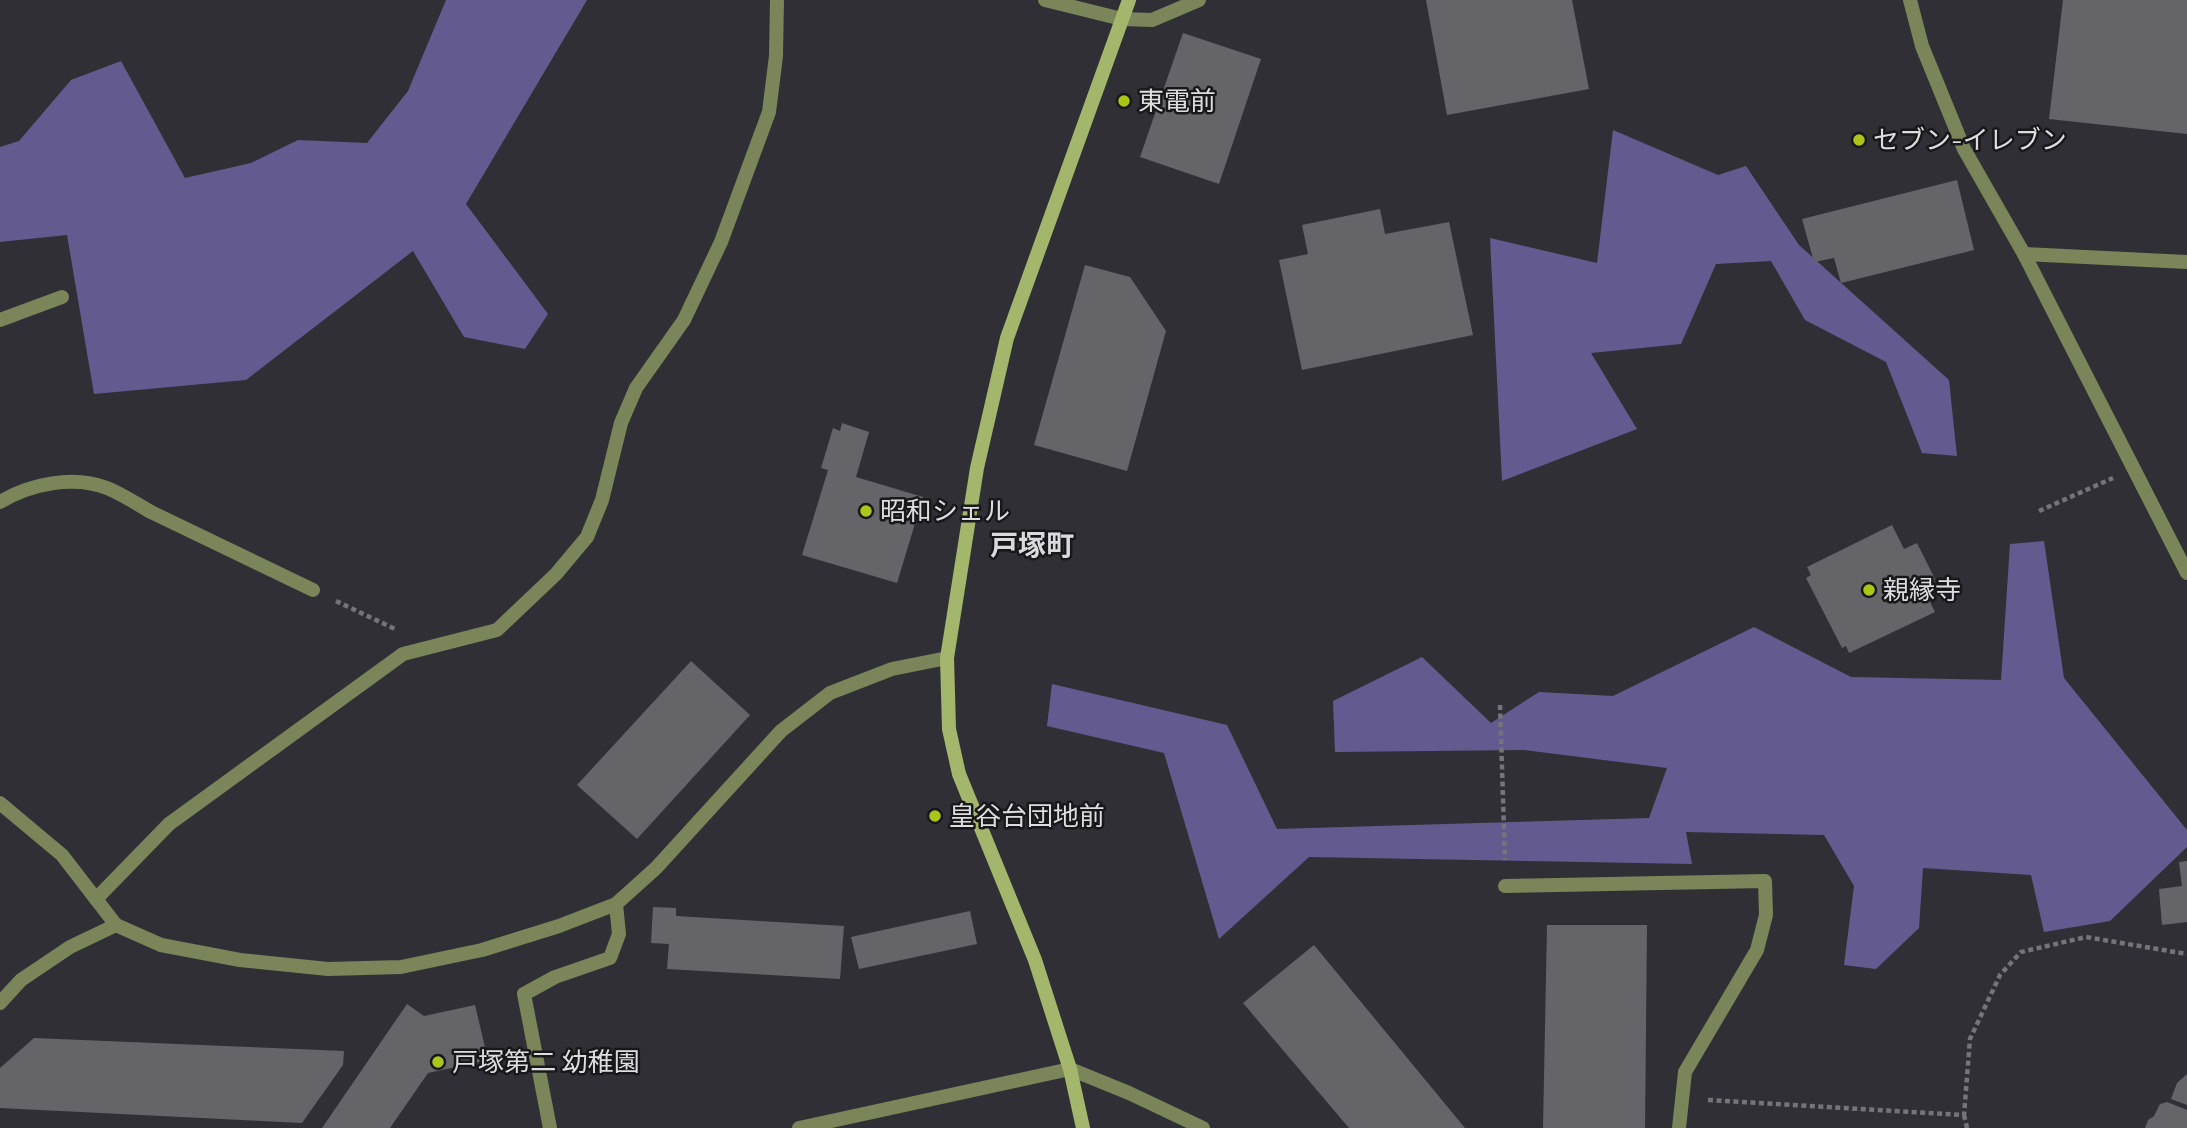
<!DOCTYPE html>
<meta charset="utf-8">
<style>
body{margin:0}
canvas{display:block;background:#302f35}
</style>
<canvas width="2187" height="1128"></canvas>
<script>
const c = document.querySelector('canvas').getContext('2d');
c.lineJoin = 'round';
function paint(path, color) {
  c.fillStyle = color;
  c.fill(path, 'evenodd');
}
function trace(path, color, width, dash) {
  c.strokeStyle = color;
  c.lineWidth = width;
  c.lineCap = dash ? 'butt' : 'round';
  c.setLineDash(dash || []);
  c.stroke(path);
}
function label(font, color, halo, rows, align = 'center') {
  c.font = font + ' "Exo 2","Noto Sans JP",sans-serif';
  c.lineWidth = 5;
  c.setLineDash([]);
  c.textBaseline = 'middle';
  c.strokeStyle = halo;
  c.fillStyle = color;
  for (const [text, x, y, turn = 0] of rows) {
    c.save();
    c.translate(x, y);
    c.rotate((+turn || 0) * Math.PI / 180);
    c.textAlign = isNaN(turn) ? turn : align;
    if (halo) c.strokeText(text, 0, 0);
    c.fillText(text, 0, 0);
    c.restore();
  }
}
paint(new Path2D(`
 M 446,0 L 587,0 L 466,204 L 548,314 L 525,349 L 464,337 L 413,251 L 246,380 L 94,394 L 67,235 L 0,242 L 0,147 L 19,141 L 71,80 L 121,61 L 185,178 L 251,163 L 298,140 L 367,143 L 408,91 Z
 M 1613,130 L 1718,175 L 1746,166 L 1799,245 L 1949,380 L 1957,456 L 1922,453 L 1886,362 L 1805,320 L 1771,261 L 1716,264 L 1681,344 L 1591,353 L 1637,429 L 1502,481 L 1490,238 L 1597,263 Z
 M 2044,541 L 2064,678 L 2187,830 L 2187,847 L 2110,921 L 2044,932 L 2031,875 L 1923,868 L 1919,928 L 1876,969 L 1844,965 L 1854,886 L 1824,835 L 1686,832 L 1692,864 L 1309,857 L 1219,939 L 1164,753 L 1047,726 L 1052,684 L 1227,725 L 1277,829 L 1649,818 L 1667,768 L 1524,750 L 1335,752 L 1333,701 L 1422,657 L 1491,723 L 1539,692 L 1613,696 L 1754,627 L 1851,677 L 2001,680 L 2010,544 Z`), '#635a8f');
paint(new Path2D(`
 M 1426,0 L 1572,0 L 1589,89 L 1447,115 Z
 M 2063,0 L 2187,0 L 2187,134 L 2049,119 Z
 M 1183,33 L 1261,59 L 1219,184 L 1140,157 Z
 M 1957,180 L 1974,250 L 1841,283 L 1834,258 L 1814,262 L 1802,219 Z
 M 1380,209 L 1385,234 L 1449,222 L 1473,335 L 1302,370 L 1279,260 L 1308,254 L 1302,225 Z
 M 1085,265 L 1130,277 L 1166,331 L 1127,471 L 1034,445 Z
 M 842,423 L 869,432 L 856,477 L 923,497 L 897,583 L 802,555 L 828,470 L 821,468 L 833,428 L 840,431 Z
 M 1892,525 L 1904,549 L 1917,543 L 1935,579 L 1922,586 L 1935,612 L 1849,653 L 1846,646 L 1842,648 L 1806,578 L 1811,575 L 1807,567 Z
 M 691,661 L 750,715 L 637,839 L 577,785 Z
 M 2187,861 L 2187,922 L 2162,925 L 2159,889 L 2182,886 L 2179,862 Z
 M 653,907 L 676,908 L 676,916 L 844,926 L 840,979 L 667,969 L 669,944 L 651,943 Z
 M 970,911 L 977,944 L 859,969 L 851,937 Z
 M 1547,925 L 1647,925 L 1645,1128 L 1543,1128 Z
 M 1314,945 L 1465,1128 L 1349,1128 L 1243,1003 Z
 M 407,1004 L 424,1016 L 475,1005 L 488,1060 L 428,1073 L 390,1128 L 322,1128 Z
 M 34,1038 L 344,1051 L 343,1065 L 302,1123 L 0,1108 L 0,1068 Z
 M 2187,1074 L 2187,1105 L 2171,1099 L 2177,1083 Z
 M 2167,1102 L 2187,1110 L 2187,1128 L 2145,1128 L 2148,1120 L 2154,1116 L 2160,1104 Z`), '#646469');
trace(new Path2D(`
 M 2039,511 L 2113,478
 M 336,601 L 397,630
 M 1500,705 L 1505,860
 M 1708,1100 L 1964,1115 L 1970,1039 L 2000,975 L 2021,952 L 2086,937 L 2187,954
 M 1964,1115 L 1967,1128`), '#747479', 4.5, [5, 3.5]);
trace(new Path2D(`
 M 2024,254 L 2187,262
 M 151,512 L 313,590
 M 96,899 L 169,824 L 403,654 L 497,630 L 556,574 L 587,537 L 602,500 L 621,423 L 636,388 L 684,320 L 721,242 L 769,112 L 776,56 L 777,0`), '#7a8559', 14);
trace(new Path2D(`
 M 1045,0 L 1122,19 L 1152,20 L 1199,0
 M 1910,0 L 1922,46 L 1964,149 L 2024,254 L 2187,573
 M 0,320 L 62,297
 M 0,502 C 30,484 73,475 107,488 C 122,494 137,504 151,512
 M 0,803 L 62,855 L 116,925 L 161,945 L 240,960 L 328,969 L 401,967 L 482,950 L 559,926 L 616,904 L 656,868 L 781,731 L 830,693 L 892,669 L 947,658
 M 1505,886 L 1765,881 L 1766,915 L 1757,950 L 1685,1072 L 1679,1128
 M 0,1003 L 21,980 L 70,947 L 116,925
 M 550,1128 L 524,994 L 555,977 L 610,958 L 619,934 L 616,904
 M 799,1128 L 1070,1069 L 1129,1093 L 1203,1128`), '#7a8559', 14);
trace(new Path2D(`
 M 1083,1128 L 1070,1069 L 1035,960 L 959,774 L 949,729 L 947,658 L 977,468 L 1007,338 L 1129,0`), '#a4b56c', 14);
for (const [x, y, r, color] of [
 [1124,101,7,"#abc616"],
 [1859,140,7,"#abc616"],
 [866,511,7,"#abc616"],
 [1869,590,7,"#abc616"],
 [935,816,7,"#abc616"],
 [438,1062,7,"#abc616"]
]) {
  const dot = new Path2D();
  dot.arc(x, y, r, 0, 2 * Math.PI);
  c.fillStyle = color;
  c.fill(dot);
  trace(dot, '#18181a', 2.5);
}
label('26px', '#dddde0', '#18181a', [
 ["東電前",1138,101],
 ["セブン-イレブン",1873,140],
 ["昭和シェル",880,511],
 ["親縁寺",1883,590],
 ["皇谷台団地前",949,816],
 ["戸塚第二 幼稚園",452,1062]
], 'left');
label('bold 28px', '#d9d9df', '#18181a', [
 ["戸塚町",1032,546]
]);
</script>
